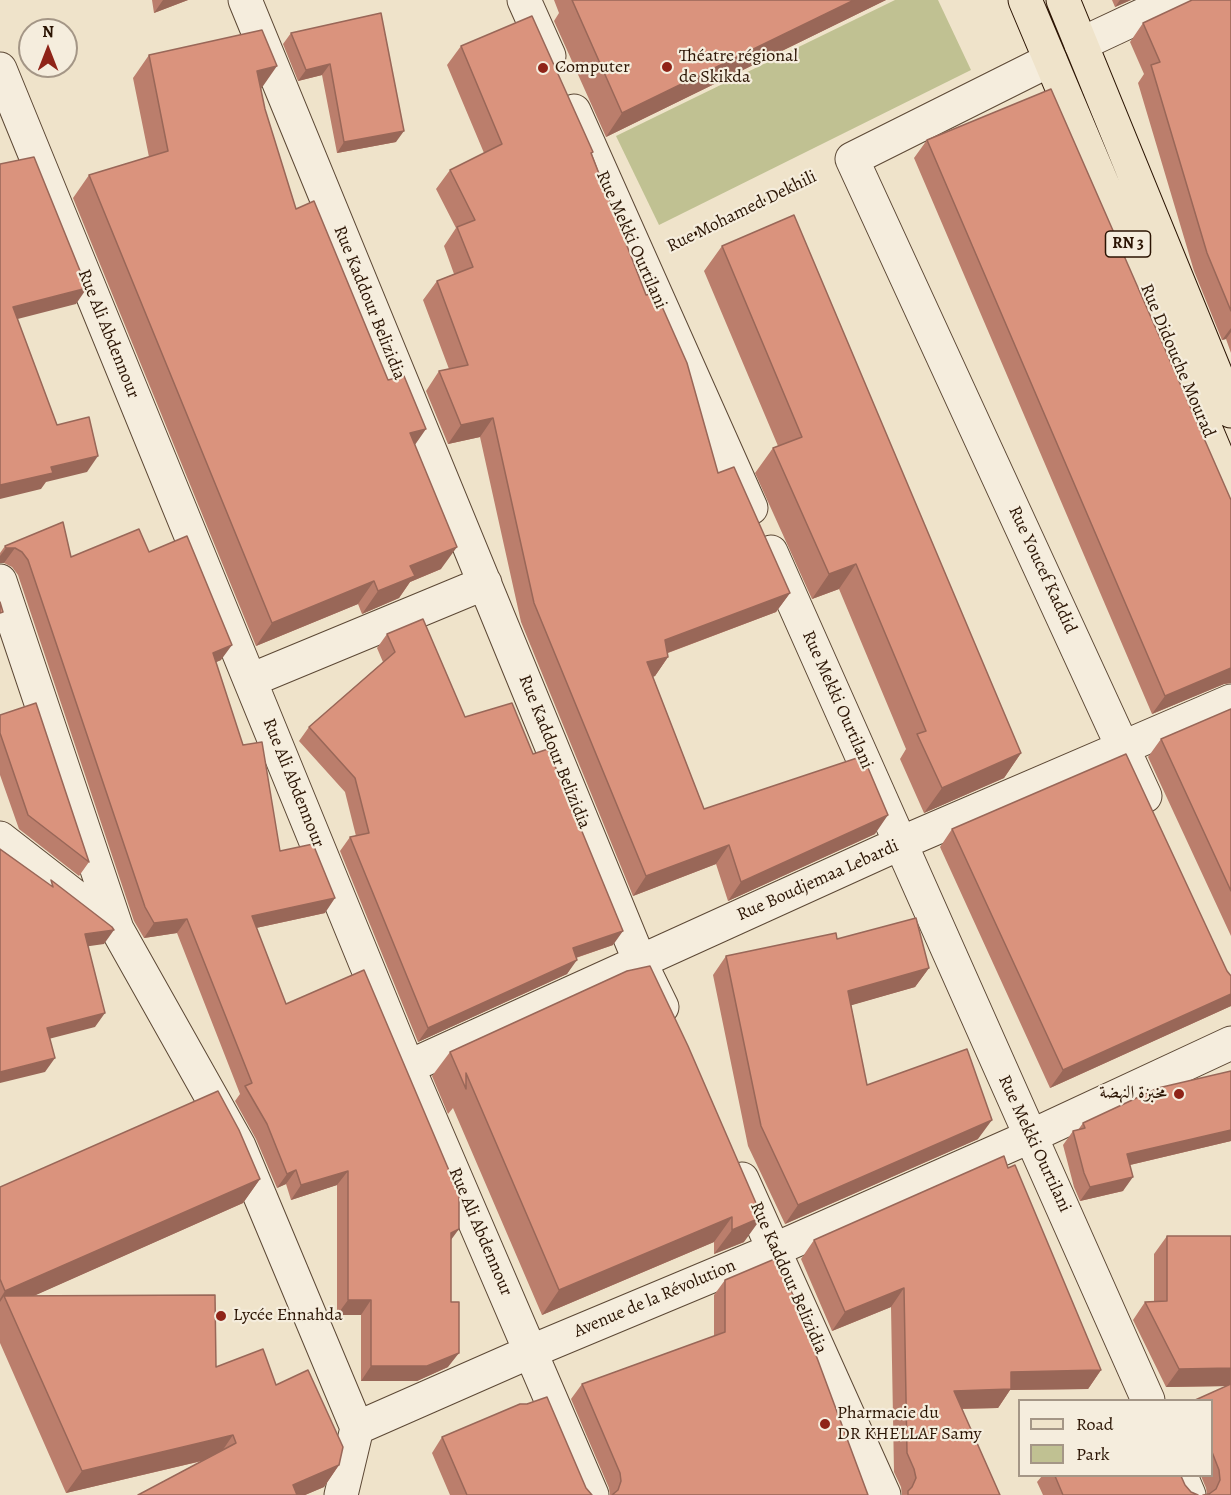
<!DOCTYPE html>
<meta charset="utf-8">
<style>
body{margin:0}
#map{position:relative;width:1231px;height:1495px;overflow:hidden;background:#efe3ca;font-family:Alegreya,serif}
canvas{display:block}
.legend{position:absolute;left:1018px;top:1399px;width:195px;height:78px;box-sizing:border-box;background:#f5eddd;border:2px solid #a49686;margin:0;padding:8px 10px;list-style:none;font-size:18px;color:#2b1403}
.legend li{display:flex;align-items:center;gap:12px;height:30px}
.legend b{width:30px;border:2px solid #a49686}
.north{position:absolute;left:18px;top:18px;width:60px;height:60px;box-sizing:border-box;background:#f5eddd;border:2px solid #a49686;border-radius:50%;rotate:0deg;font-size:16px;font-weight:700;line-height:24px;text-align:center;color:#2b1403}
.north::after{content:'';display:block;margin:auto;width:21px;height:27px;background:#8f2418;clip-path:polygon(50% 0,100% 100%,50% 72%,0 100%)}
</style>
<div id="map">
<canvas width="1231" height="1495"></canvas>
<ul class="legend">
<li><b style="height:8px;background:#efe3ca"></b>Road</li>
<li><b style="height:16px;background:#c0c192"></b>Park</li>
</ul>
<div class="north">N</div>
</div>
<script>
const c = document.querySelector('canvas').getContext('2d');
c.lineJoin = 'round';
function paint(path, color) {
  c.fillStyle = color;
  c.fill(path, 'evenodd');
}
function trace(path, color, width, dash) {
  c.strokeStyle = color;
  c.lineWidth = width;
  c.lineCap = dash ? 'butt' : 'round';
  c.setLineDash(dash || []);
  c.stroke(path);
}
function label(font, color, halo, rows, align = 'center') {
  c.font = font + ' Alegreya,Amiri,serif';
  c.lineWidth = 4.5;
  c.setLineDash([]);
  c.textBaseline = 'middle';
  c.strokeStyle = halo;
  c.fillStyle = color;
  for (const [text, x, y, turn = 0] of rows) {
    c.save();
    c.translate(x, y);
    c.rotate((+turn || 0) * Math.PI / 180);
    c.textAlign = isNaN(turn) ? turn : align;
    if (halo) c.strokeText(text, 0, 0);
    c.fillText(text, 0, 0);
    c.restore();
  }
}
paint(new Path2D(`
 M 895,0 L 938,0 L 971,70 L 659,225 L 616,136 Z`), '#c0c192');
const street = new Path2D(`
 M 245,0 L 640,962 L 662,1007
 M 524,0 L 549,56
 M 1081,44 L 1175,0
 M 1050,60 L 852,159 L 1145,796
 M 0,69 L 408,1067 L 592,1495
 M 574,111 L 751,508
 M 771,552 L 1148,1400
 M 0,581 L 117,929 L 239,1146 L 357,1428 L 532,1351 L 776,1249 L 1029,1137 L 1231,1043
 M 251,680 L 485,583
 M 0,838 L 117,929
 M 408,1067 L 901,843 L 1231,701
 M 742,1179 L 884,1495
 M 1181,1476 L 1189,1495
 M 341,1495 L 357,1428`);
const primary = new Path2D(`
 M 1025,0 L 1231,489
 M 1063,0 L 1231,411`);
trace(street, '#5c4835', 35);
trace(primary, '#2b1403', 35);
trace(new Path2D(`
 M 680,241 L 814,177`), '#2b1403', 4, [4.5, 3]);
trace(street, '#f5eddd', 33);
trace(primary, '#efe3ca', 33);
paint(new Path2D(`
 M 152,0 L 188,0 L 154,13 Z
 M 554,0 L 886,0 L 606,137 L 554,21 L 559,13 Z
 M 1112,0 L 1131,0 L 1115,7 Z
 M 1231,0 L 1231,353 L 1226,339 L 1222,340 L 1194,271 L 1138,83 L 1144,74 L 1130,42 L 1143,23 Z
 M 381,13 L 396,142 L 337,153 L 322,75 L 298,81 L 283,44 L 291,33 Z
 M 461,46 L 592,154 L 646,295 L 718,473 L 790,593 L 776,612 L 668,653 L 668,657 L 655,676 L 653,677 L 704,809 L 875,834 L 728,901 L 716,864 L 633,896 L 521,622 L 480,437 L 448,444 L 426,391 L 439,371 L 449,369 L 423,300 L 437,281 L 454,274 L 444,246 L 456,228 L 436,189 L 450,170 L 484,153 L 447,65 Z
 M 149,55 L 261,89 L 265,109 L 296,209 L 415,445 L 441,569 L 410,582 L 399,598 L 362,614 L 358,604 L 256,646 L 73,198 L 89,175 L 149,157 L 133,78 Z
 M 927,140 L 1231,500 L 1231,683 L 1224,684 L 1152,714 L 914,158 Z
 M 722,246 L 1021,753 L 1004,778 L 924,813 L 900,759 L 906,749 L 839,589 L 812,599 L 755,473 L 773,448 L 778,446 L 704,271 Z
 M 5,546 L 71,557 L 149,552 L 221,660 L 216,662 L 243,745 L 280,851 L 325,913 L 256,928 L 286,1004 L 451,1240 L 448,1367 L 417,1381 L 361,1381 L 361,1315 L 337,1315 L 337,1185 L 291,1200 L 286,1184 L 277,1188 L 256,1139 L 235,1101 L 240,1094 L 177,933 L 144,938 L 134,921 L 18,575 L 12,567 L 4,563 L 0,563 L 0,553 Z
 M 387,634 L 465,717 L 613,945 L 576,958 L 567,974 L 418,1042 L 340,851 L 350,837 L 356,836 L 345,792 L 299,741 L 309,727 L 383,662 L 377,648 Z
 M 1231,709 L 1231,936 L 1148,757 L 1161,739 Z
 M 0,715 L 89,862 L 79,876 L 19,829 L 0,775 Z
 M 952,829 L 1227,971 L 1231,976 L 1231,1006 L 1050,1088 L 940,847 Z
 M 837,939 L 929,968 L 915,987 L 851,1005 L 867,1085 L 978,1139 L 785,1224 L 748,1146 L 713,975 L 726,956 Z
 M 627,971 L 744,1242 L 714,1254 L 714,1242 L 542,1315 L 453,1108 L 448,1114 L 432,1076 L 450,1052 Z
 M 1231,1071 L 1231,1141 L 1130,1165 L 1123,1191 L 1080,1201 L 1074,1187 L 1063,1145 L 1073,1131 L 1078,1130 L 1083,1123 Z
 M 1008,1168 L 1101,1370 L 1088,1389 L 1010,1390 L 998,1408 L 962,1409 L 1000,1495 L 902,1495 L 901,1487 L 894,1472 L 891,1307 L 832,1331 L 801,1259 L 814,1240 Z
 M 260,1179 L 243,1203 L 33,1296 L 216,1367 L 276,1385 L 339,1465 L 324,1487 L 305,1495 L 138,1495 L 202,1461 L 66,1493 L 0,1343 L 0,1187 Z
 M 1167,1236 L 1231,1236 L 1231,1495 L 1207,1494 L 1206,1488 L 1201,1476 L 1212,1476 L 1212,1401 L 1226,1386 L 1166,1387 L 1133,1320 L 1145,1302 L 1154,1302 L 1154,1254 Z
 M 725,1280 L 807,1332 L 868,1495 L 610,1495 L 609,1488 L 571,1399 L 582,1384 L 714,1336 L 714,1295 Z
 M 442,1437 L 586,1488 L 592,1495 L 450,1495 L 432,1453 Z
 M 1042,1476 L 1181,1476 L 1185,1485 L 1191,1492 L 1198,1495 L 1043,1495 L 1037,1482 Z`), '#bb7e6c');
paint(new Path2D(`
 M 163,0 L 188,0 L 154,13 Z
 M 854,0 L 886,0 L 606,137 L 622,113 Z
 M 1120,0 L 1131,0 L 1115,7 Z
 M 330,64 L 322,75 L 298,81 L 306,70 Z
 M 277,66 L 261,89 L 241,94 L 257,71 Z
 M 404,131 L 396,142 L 337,153 L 344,142 Z
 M 87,288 L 76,304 L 2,323 L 13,307 Z
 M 1231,328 L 1231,332 L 1226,339 L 1222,340 Z
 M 493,418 L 480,437 L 448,444 L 461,425 Z
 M 426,429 L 410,452 L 410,433 Z
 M 98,456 L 87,472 L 46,482 L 41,489 L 0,499 L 0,485 L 51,467 Z
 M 457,547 L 441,569 L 410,582 L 399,598 L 362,614 L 378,591 L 410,566 Z
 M 6,548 L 15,548 L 4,563 L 0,563 L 0,556 Z
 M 856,564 L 839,589 L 812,599 L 829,574 Z
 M 374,581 L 358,604 L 256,646 L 272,623 Z
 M 790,593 L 776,612 L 651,659 L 665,640 Z
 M 232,645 L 221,660 L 203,668 L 213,653 Z
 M 668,657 L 655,676 L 634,681 L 647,662 Z
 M 1231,668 L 1231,683 L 1224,684 L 1152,714 L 1165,696 Z
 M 1021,753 L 1004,778 L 924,813 L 942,788 Z
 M 888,815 L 875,834 L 728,901 L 741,882 Z
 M 729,845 L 716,864 L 633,896 L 646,876 Z
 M 335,898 L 325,913 L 242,931 L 252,916 Z
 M 187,919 L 177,933 L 144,938 L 154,923 Z
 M 114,930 L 104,944 L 76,948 L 85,934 Z
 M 623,931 L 613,945 L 563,962 L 573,948 Z
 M 577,960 L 567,974 L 418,1042 L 428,1028 Z
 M 929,968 L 915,987 L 835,1010 L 848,991 Z
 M 1231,994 L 1231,1006 L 1050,1088 L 1063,1070 Z
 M 105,1013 L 95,1027 L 37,1042 L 47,1028 Z
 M 55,1058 L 45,1072 L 0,1083 L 0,1072 Z
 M 992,1120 L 978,1139 L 785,1224 L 798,1205 Z
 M 1231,1130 L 1231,1141 L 1117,1168 L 1127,1154 Z
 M 296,1170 L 286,1184 L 277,1188 L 287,1174 Z
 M 348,1171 L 337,1185 L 291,1200 L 301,1185 Z
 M 1133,1177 L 1123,1191 L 1080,1201 L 1090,1187 Z
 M 260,1179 L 243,1203 L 9,1307 L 4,1296 L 0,1302 L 0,1299 L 5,1291 Z
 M 732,1217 L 714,1242 L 542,1315 L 559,1290 Z
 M 762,1217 L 744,1242 L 714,1254 L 732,1230 Z
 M 459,1229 L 448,1244 L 451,1233 Z
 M 904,1288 L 891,1307 L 832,1331 L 845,1312 Z
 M 348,1300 L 371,1300 L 361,1315 L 337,1315 Z
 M 459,1353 L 448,1367 L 417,1381 L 361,1381 L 371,1366 Z
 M 1231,1368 L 1231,1386 L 1166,1387 L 1179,1369 Z
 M 1101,1370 L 1088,1389 L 1010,1390 L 998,1408 L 941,1409 L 954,1391 L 1011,1372 Z
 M 233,1435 L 218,1457 L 66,1493 L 82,1471 Z
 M 339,1465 L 324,1487 L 305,1495 L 287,1495 L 293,1485 Z`), '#996758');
const building = new Path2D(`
 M 572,0 L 854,0 L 622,113 Z
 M 1192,0 L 1231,0 L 1231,311 L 1207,253 L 1151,65 L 1160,62 L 1143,23 Z
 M 381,13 L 404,131 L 344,142 L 330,64 L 306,70 L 291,33 Z
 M 532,16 L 593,152 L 591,153 L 646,295 L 656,293 L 687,363 L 718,473 L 734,467 L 790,593 L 665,640 L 668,657 L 647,662 L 704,809 L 863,756 L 888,815 L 741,882 L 729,845 L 646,876 L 534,603 L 493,418 L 461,425 L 439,371 L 468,365 L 437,281 L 473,267 L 457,227 L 475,220 L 450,170 L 502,144 L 461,46 Z
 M 262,30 L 277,66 L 257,71 L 265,109 L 296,209 L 314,201 L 388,380 L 404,376 L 426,429 L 410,433 L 457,547 L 410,566 L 415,576 L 378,591 L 374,581 L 272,623 L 89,175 L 168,151 L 149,55 Z
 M 1051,89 L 1231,500 L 1231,668 L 1165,696 L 927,140 Z
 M 34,157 L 87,288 L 13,307 L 57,425 L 89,417 L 98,456 L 51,467 L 53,473 L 0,485 L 0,164 Z
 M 794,215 L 1021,753 L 942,788 L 917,734 L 926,731 L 856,564 L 829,574 L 773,448 L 802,437 L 722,246 Z
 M 63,522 L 71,557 L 139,529 L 149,552 L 187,536 L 232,645 L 213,653 L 243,745 L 262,742 L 280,851 L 313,844 L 335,898 L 252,916 L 286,1004 L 364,970 L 459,1194 L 459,1229 L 451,1233 L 451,1302 L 459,1302 L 459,1353 L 427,1366 L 371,1366 L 371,1300 L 348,1300 L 348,1171 L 301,1185 L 296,1170 L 287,1174 L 267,1124 L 245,1086 L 252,1083 L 187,919 L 154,923 L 145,907 L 28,560 L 22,552 L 15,548 L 6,548 L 5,546 Z
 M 0,602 L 3,612 L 0,613 Z
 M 423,619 L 465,717 L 512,703 L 533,754 L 548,749 L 623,931 L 573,948 L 577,960 L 428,1028 L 350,837 L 369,833 L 355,778 L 309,727 L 395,652 L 387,634 Z
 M 36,703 L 89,862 L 28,815 L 0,733 L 0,715 Z
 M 1231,709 L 1231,891 L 1161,739 Z
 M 1126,754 L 1227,971 L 1231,976 L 1231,994 L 1063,1070 L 952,829 Z
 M 0,849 L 53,887 L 51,880 L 112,927 L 114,930 L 85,934 L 105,1013 L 47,1028 L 55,1058 L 0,1072 Z
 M 916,918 L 929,968 L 848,991 L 867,1085 L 967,1049 L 992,1120 L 798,1205 L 761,1126 L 726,956 L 836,933 L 837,939 Z
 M 650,966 L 688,1046 L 762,1217 L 732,1230 L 732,1217 L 559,1290 L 466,1073 L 466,1089 L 450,1052 L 627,971 Z
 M 1231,1071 L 1231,1130 L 1127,1154 L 1133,1177 L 1090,1187 L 1084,1173 L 1073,1131 L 1085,1128 L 1083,1123 L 1158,1088 Z
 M 218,1091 L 239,1130 L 260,1179 L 5,1291 L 0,1279 L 0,1187 Z
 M 1004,1156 L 1008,1168 L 1015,1165 L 1101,1370 L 1011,1372 L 1011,1389 L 954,1391 L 1000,1495 L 908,1495 L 908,1491 L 912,1487 L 916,1478 L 914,1469 L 907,1453 L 904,1288 L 845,1312 L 814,1240 Z
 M 1167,1236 L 1231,1236 L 1231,1368 L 1179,1369 L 1145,1302 L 1167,1301 Z
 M 777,1258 L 808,1330 L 807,1331 L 868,1495 L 612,1495 L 618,1490 L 621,1481 L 620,1473 L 582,1384 L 725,1332 L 725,1280 Z
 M 215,1295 L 216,1367 L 263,1349 L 276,1385 L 308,1370 L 343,1447 L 339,1465 L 293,1485 L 297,1495 L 138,1495 L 236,1443 L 233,1435 L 82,1471 L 4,1296 Z
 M 1231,1384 L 1231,1495 L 1203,1495 L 1209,1494 L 1216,1489 L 1220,1480 L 1219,1470 L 1212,1452 L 1212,1401 L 1193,1401 Z
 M 547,1397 L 586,1488 L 592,1495 L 467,1495 L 442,1437 L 520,1404 L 527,1404 Z
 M 1055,1476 L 1181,1476 L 1185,1485 L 1191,1492 L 1198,1495 L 1063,1495 Z`);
paint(building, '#da937d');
trace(building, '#996758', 1.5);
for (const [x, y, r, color] of [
 [667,67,6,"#8f2418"],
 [543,68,6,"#8f2418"],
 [1179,1094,6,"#8f2418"],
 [221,1316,6,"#8f2418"],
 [825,1424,6,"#8f2418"]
]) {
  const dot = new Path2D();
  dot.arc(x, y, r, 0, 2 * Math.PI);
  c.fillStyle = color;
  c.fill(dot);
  trace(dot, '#f5eddd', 2);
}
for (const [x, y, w] of [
 [1128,244,45]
]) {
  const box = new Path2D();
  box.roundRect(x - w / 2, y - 13, w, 26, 4.5);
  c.fillStyle = '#f5eddd';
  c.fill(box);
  trace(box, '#2b1403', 1.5);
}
label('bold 16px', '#2b1403', null, [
 ["RN 3",1128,244]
]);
label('18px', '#2b1403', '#f5eddd', [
 ["Théatre régional",679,57],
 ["de Skikda",679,78],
 ["Computer",555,68],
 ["مخبزة النهضة",1167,1094,"right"],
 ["Lycée Ennahda",233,1316],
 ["Pharmacie du",837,1414],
 ["DR KHELLAF Samy",837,1435]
], 'left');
label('18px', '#2b1403', '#f5eddd', [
 ["Rue Mohamed Dekhili",742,212,-26],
 ["Rue Mekki Ourtilani",631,240,66],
 ["Rue Kaddour Belizidia",369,303,68],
 ["Rue Ali Abdennour",108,334,68],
 ["Rue Didouche Mourad",1177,361,67],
 ["Rue Youcef Kaddid",1042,570,65],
 ["Rue Mekki Ourtilani",837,700,66],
 ["Rue Kaddour Belizidia",554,752,68],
 ["Rue Ali Abdennour",293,783,68],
 ["Rue Boudjemaa Lebardi",818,881,-24],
 ["Rue Mekki Ourtilani",1034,1144,65],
 ["Rue Ali Abdennour",480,1232,67],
 ["Rue Kaddour Belizidia",788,1278,66],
 ["Avenue de la Révolution",655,1299,-23]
]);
</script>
